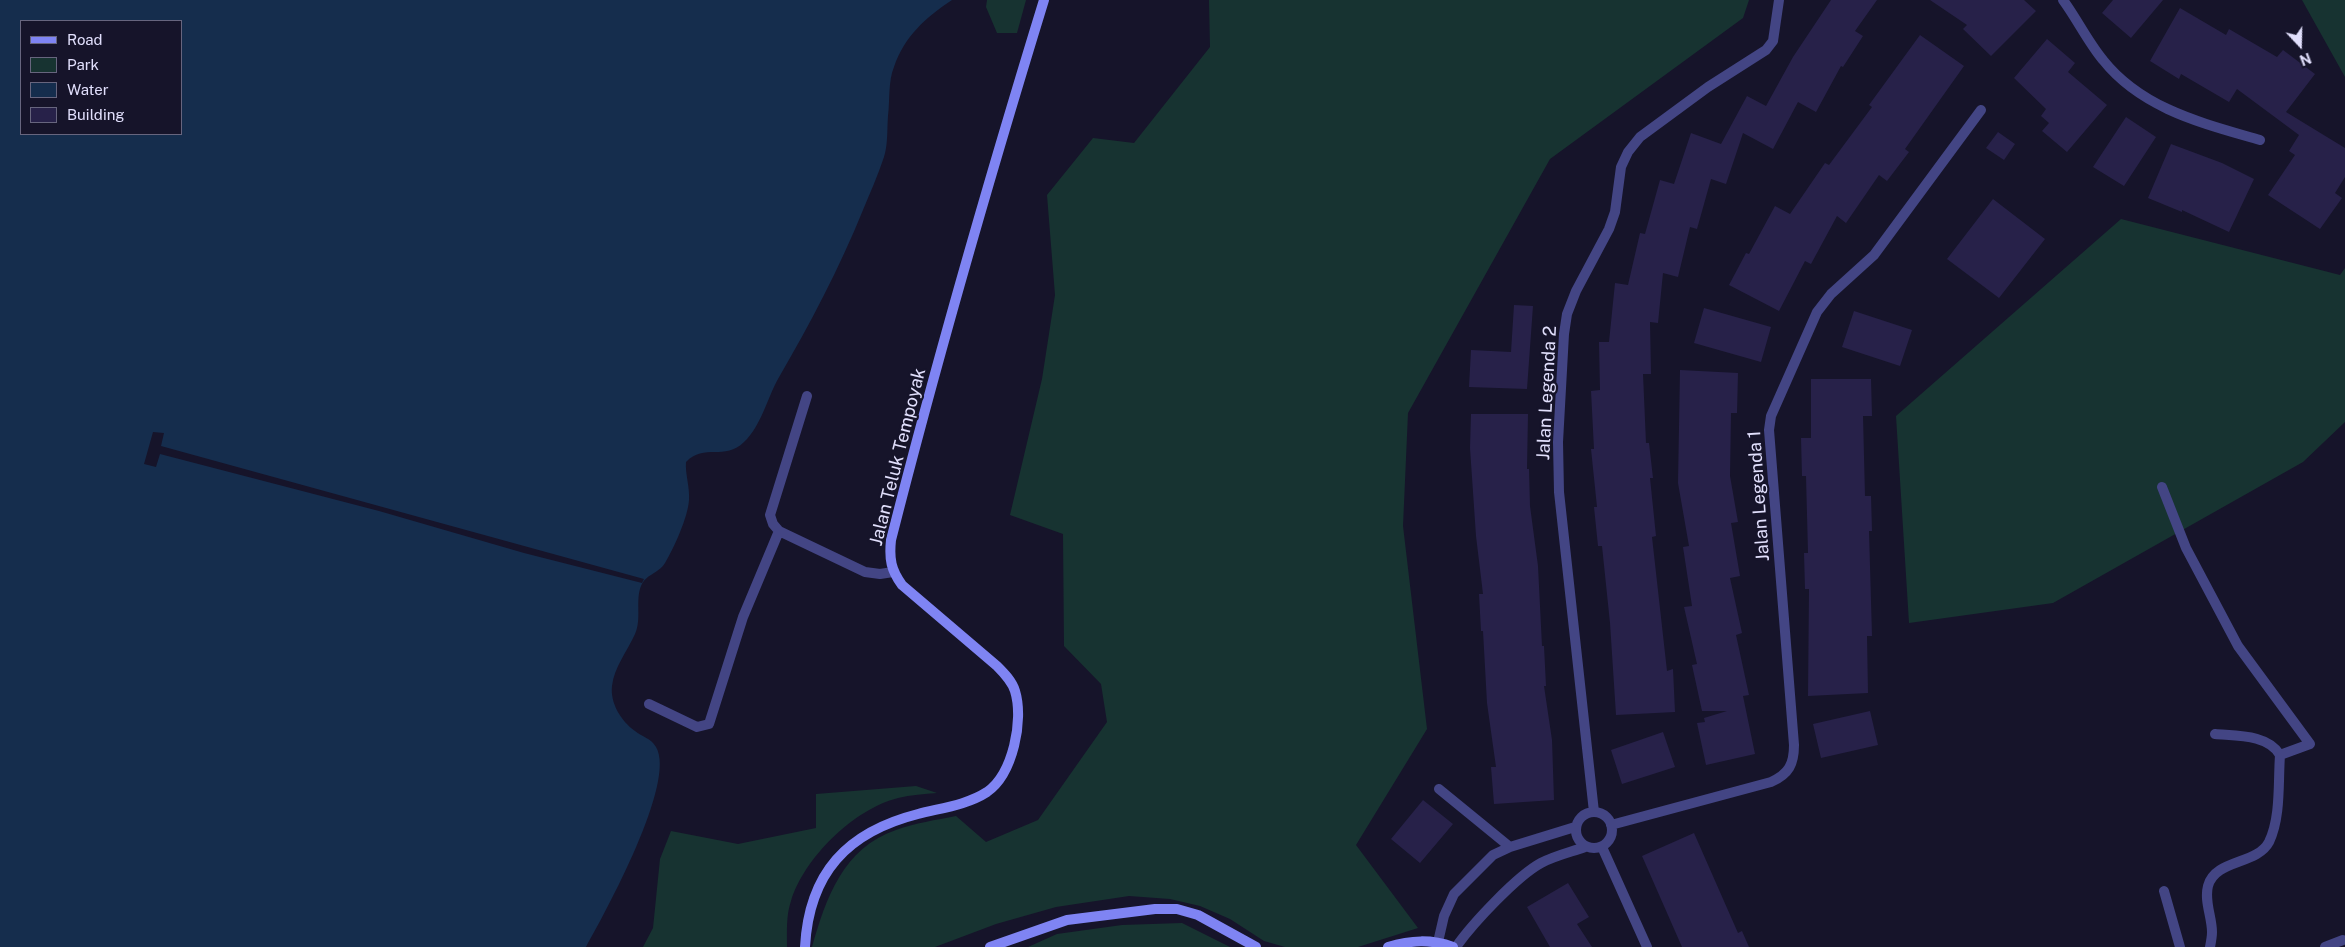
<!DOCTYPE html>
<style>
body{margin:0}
#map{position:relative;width:2345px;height:947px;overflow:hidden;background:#16142a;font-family:"Public Sans",sans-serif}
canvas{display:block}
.legend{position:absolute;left:20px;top:20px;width:162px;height:115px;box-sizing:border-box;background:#16142a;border:1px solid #67657e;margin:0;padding:6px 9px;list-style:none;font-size:15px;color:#e1dffc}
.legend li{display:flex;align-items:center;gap:10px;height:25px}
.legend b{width:25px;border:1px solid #67657e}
.north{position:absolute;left:2275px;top:20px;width:50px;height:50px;-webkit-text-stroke:4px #16142a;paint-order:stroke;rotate:159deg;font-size:14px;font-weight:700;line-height:20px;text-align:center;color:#e1dffc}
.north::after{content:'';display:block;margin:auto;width:18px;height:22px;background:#e1dffc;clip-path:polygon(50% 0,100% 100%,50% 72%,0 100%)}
</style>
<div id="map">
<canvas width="2345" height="947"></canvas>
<ul class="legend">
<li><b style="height:6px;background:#7f84f3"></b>Road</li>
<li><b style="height:14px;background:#173331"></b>Park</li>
<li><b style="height:14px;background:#152d4d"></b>Water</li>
<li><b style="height:14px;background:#272149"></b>Building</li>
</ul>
<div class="north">N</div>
</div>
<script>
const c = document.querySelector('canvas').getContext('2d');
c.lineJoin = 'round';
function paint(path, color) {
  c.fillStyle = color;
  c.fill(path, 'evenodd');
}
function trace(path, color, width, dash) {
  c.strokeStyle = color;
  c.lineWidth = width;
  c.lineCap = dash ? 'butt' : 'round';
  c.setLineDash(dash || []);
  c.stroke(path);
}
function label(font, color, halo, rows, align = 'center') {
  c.font = font + ' "Public Sans",sans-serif';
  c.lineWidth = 4.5;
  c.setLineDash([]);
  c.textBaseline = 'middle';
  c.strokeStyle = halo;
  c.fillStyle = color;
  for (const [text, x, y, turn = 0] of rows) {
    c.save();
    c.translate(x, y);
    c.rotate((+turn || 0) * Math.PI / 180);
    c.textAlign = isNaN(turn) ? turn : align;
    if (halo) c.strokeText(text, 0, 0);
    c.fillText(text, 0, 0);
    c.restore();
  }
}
paint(new Path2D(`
 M 987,0 L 1026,0 L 1017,33 L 997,33 L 986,7 Z
 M 1209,0 L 1749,0 L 1743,18 L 1550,159 L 1408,413 L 1403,526 L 1427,729 L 1356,845 L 1418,928 L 1358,947 L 1285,947 L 1264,941 L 1230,919 L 1200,906 L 1170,899 L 1129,896 L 1056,907 L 996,924 L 935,947 L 812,947 C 826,898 843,848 896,830 C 915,823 936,820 956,816 L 986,842 L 1038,820 L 1107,722 L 1101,684 L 1064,646 L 1063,534 L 1010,515 L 1042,379 L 1055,295 L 1047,195 L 1093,138 L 1134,143 L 1210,47 Z
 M 2302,0 L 2345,0 L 2345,77 Z
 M 2121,219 L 2340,275 L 2345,268 L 2345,422 L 2303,462 L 2053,603 L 1909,623 L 1896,416 Z
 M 916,786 L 937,793 C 924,794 911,795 898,798 C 854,809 804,858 791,901 C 786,915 787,932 787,947 L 643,947 L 653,928 L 660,859 L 671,831 L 738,844 L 816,828 L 816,794 Z
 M 1182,923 L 1230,947 L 1028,947 L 1057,934 L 1122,925 Z`), '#173331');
paint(new Path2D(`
 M 0,0 L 952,0 C 926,17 904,37 894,67 C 888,81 890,101 888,116 C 887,129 888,145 884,157 C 878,175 870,193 863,210 C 839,269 810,324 778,379 C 767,399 761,426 744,442 C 725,461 704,443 686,462 C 685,474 690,487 689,500 C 688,517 674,548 665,563 C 658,574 646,574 641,586 C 635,601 642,619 635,634 C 627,652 614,667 612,686 C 610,703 621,721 635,731 C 642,737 651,738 656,747 C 677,782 605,913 586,947 L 0,947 ZM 21,21 L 181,21 L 181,134 L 21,134 Z`), '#152d4d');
paint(new Path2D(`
 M 153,432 L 164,433 L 161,446 L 644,579 L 642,583 L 524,553 L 379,511 L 160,454 L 156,467 L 144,464 Z`), '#16142a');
paint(new Path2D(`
 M 1831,0 L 1877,0 L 1855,31 L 1863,36 L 1843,67 L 1841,66 L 1816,112 L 1798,102 L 1773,149 L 1743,133 L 1726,184 L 1711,179 L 1697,229 L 1690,227 L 1678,277 L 1663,273 L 1658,323 L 1650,322 L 1651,374 L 1643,374 L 1646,443 L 1649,443 L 1653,478 L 1650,478 L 1656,536 L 1652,537 L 1667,671 L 1673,669 L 1675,712 L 1616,715 L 1610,623 L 1602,546 L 1598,546 L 1594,507 L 1597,507 L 1591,449 L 1594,449 L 1591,391 L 1600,390 L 1599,342 L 1609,342 L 1615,283 L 1628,285 L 1640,233 L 1645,234 L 1660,180 L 1674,184 L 1691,133 L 1721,144 L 1747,96 L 1766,106 L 1793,57 Z
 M 1930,0 L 2024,0 L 2036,11 L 1991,56 L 1963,29 L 1967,25 Z
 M 2113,0 L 2163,0 L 2131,38 L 2102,13 Z
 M 2180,8 L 2226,35 L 2229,29 L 2277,57 L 2283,50 L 2315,74 L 2286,112 L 2345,148 L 2345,177 L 2335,193 L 2342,198 L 2320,229 L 2268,195 L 2295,155 L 2289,151 L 2299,135 L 2237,89 L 2229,102 L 2181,74 L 2179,79 L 2150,61 Z
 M 1920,35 L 1964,66 L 1905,149 L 1909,152 L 1887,181 L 1879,175 L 1846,223 L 1837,216 L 1811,264 L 1805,261 L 1779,311 L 1729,285 L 1746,253 L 1749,254 L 1775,206 L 1790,214 L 1825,163 L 1829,165 L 1872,107 L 1869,105 Z
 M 2047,39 L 2075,63 L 2068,72 L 2107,105 L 2067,152 L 2042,131 L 2049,123 L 2041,116 L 2046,109 L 2014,78 Z
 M 2126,117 L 2156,137 L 2124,186 L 2093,167 Z
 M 1998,132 L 2015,144 L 2004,160 L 1986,148 Z
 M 2171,144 L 2222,163 L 2254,179 L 2229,232 L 2182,210 L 2182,212 L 2148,198 Z
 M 1993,199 L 2045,239 L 1999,298 L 1947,259 Z
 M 1514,305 L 1533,306 L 1527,389 L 1469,387 L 1471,350 L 1511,352 Z
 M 1704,308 L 1771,327 L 1761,362 L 1694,343 Z
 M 1854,311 L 1912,330 L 1900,366 L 1842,347 Z
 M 1680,370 L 1738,373 L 1737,413 L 1731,413 L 1730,476 L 1738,522 L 1731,523 L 1740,576 L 1730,578 L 1742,633 L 1736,635 L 1749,695 L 1743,696 L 1755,754 L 1706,765 L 1697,723 L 1705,722 L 1704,718 L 1727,711 L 1702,711 L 1692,665 L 1697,664 L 1684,607 L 1692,606 L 1683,547 L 1689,546 L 1678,483 Z
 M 1811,379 L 1871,379 L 1872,416 L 1863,416 L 1865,496 L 1871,496 L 1872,531 L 1869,531 L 1872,636 L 1867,636 L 1868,693 L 1808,696 L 1809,589 L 1805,589 L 1804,553 L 1808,553 L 1806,476 L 1802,476 L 1801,438 L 1811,438 Z
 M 1471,414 L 1528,414 L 1527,469 L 1529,469 L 1530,506 L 1538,566 L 1542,646 L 1544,646 L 1546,686 L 1544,686 L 1552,740 L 1554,800 L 1494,804 L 1491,767 L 1496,767 L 1487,703 L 1483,631 L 1481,631 L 1479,594 L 1483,594 L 1476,536 L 1470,448 Z
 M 1870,711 L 1878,745 L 1821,758 L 1813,724 Z
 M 1663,732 L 1675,767 L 1622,784 L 1611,750 Z
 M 1423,800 L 1453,824 L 1420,863 L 1391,839 Z
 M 1694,833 L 1738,933 L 1742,931 L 1749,947 L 1682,947 L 1642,856 Z
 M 1568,883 L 1589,917 L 1577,924 L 1592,947 L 1550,947 L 1527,907 Z`), '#272149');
trace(new Path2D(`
 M 2063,0 C 2077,19 2088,42 2103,60 C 2142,109 2202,123 2260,140
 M 807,396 L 770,515 L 773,524 L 779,531 L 865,572 L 880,574 L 893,572
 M 2162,487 L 2186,548 L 2238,646 L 2310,744 L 2280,755
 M 649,704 L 697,727 L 709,724 L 743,617 L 779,531
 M 1439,789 L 1510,847
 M1576 830a18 18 0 1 1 36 0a18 18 0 1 1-36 0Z
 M 1594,812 L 1559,492 L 1558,442 L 1564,334 L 1567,314 L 1576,291 L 1609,229 L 1615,212 L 1621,167 L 1628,152 L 1640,137 L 1708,87 L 1766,50 L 1773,41 L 1779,0
 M 1611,825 L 1771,782 C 1789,774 1794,764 1794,745 L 1769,430 L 1771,416 L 1817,312 L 1831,294 L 1874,255 L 1981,110
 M 1602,847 L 1647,947
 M 2164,891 L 2180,947
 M 1438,942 L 1444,916 L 1454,894 L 1493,855 L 1510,847 L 1575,827
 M 1456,947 C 1472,924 1517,876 1541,863 C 1554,856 1571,852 1585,847
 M 2210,947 C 2211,942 2212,937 2212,932 C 2212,917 2204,901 2208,886 C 2215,859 2257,865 2269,842 C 2281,817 2278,783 2280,755 C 2268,734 2235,736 2215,734
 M 2325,947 L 2343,940`), '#434584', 10);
trace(new Path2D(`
 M 805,947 C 809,873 847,832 918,814 C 941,808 967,805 987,792 C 1013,774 1024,720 1015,691 C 1012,681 1004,673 997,666 L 902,585 C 891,570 889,559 891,540 C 937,359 989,179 1044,0
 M 990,947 L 1067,920 L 1155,909 L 1177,909 L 1198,915 L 1256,947
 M 1388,947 C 1411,940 1431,939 1453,947`), '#7f84f3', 10);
label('18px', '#e1dffc', '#16142a', [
 ["Jalan Legenda 2",1547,393,-87],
 ["Jalan Teluk Tempoyak",898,457,-76],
 ["Jalan Legenda 1",1759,496,-94]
]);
</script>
